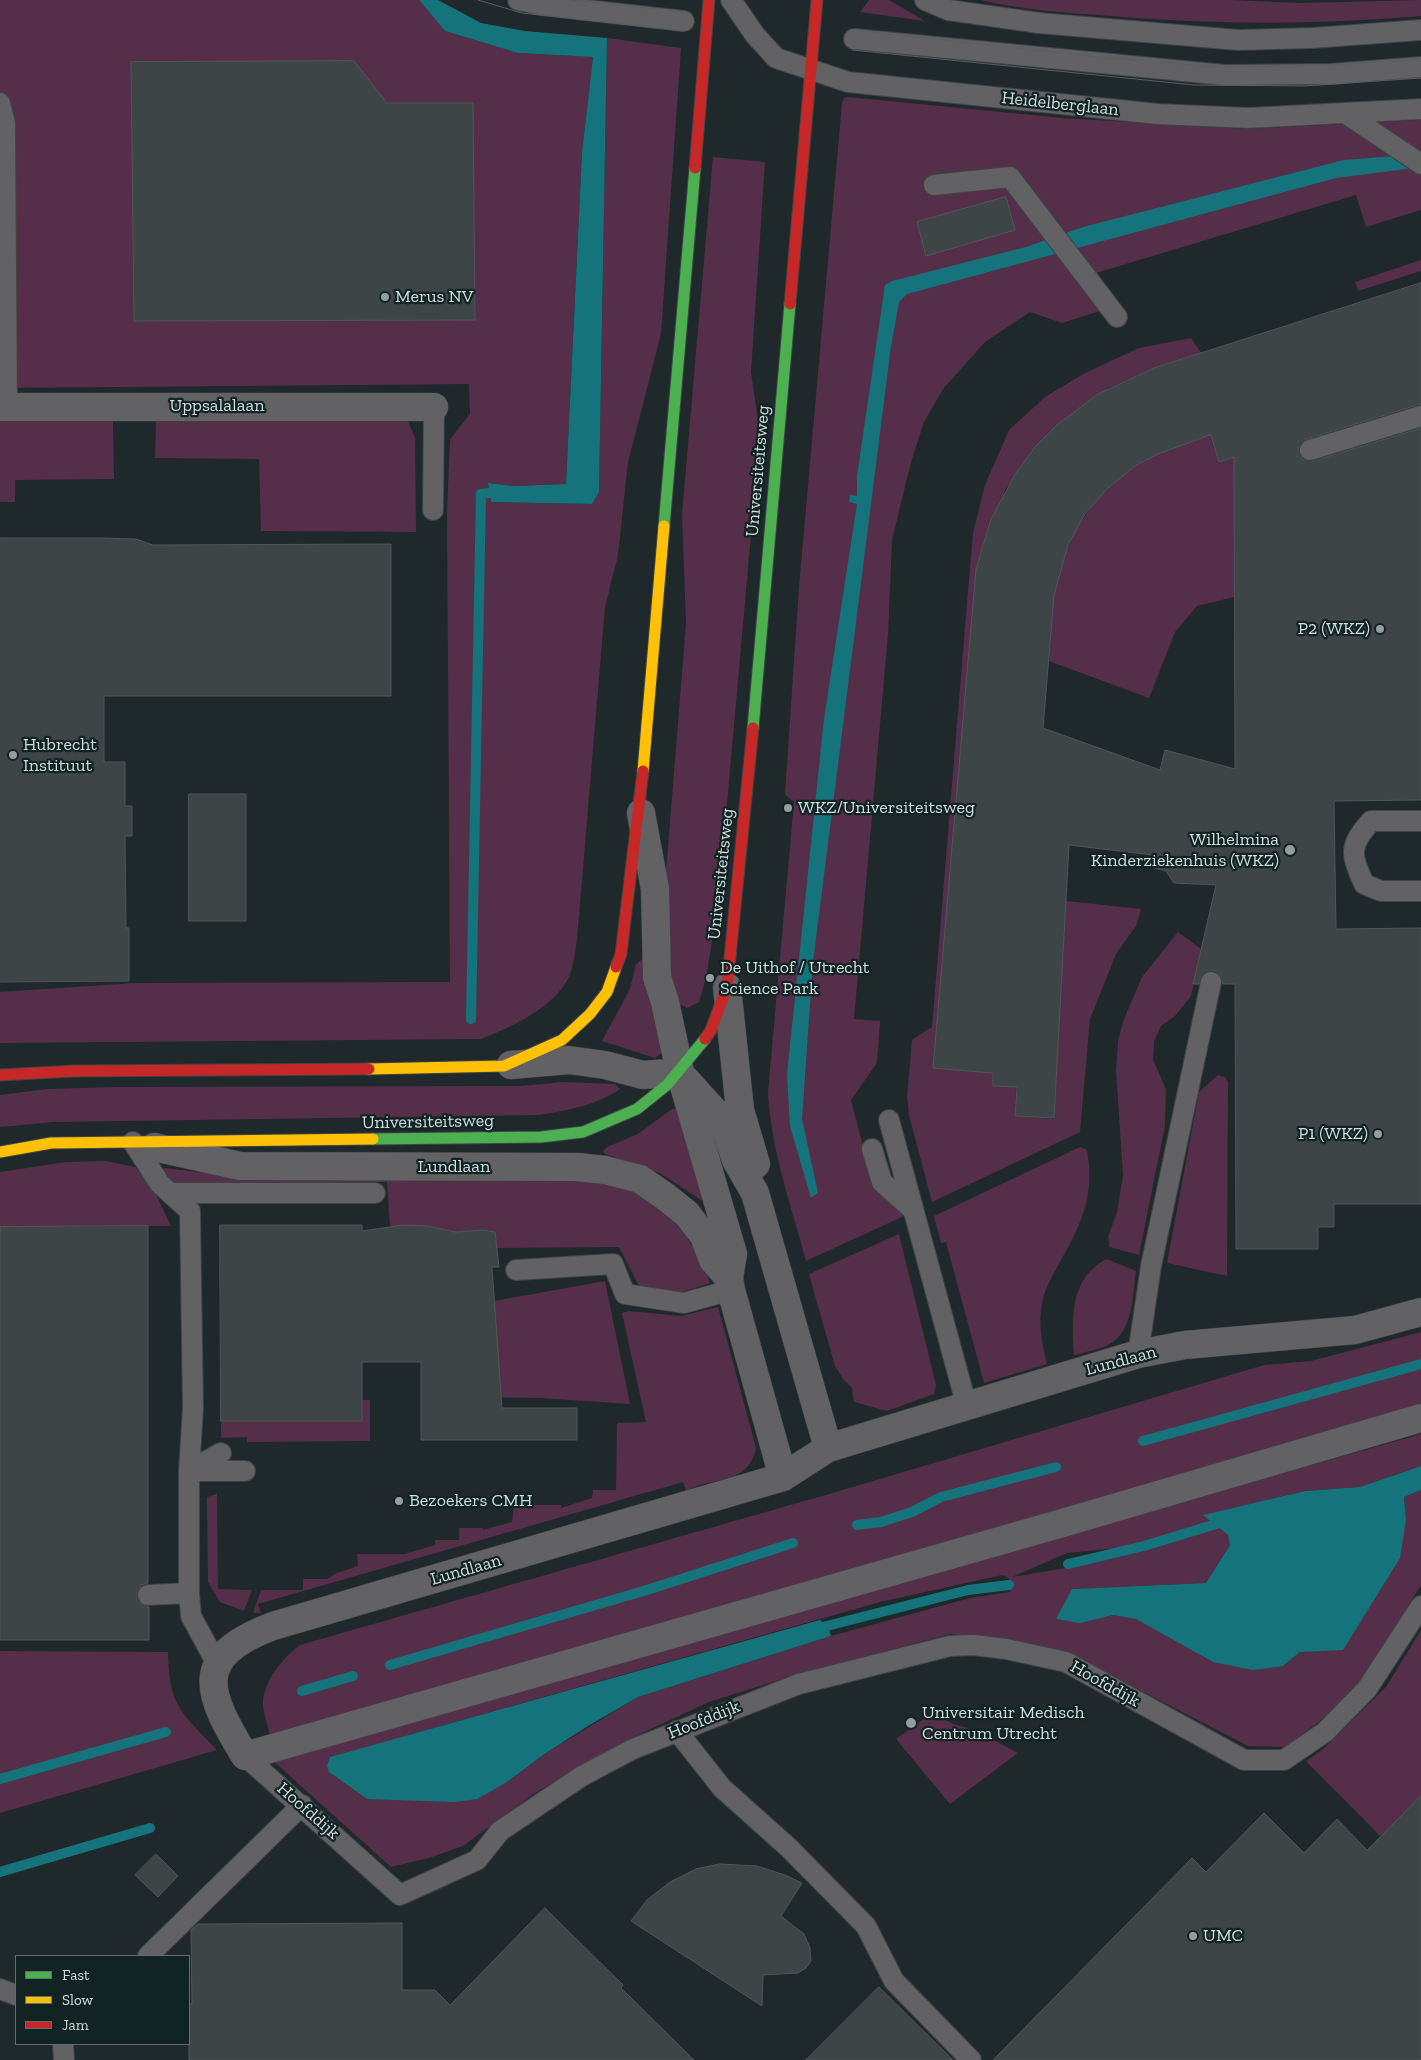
<!DOCTYPE html>
<style>
body{margin:0}
#map{position:relative;width:1421px;height:2060px;overflow:hidden;background:#1f282a;font-family:"Zilla Slab",serif}
canvas{display:block}
.legend{position:absolute;left:15px;top:1955px;width:175px;height:90px;box-sizing:border-box;background:#122324;border:1px solid #5f6e6f;margin:0;padding:6px 9px;list-style:none;font-size:15px;color:#d3dedf}
.legend li{display:flex;align-items:center;gap:10px;height:25px}
.legend b{width:25px;border:1px solid #5f6e6f}
</style>
<div id="map">
<canvas width="1421" height="2060"></canvas>
<ul class="legend">
<li><b style="height:6px;background:#4caf50"></b>Fast</li>
<li><b style="height:6px;background:#ffc107"></b>Slow</li>
<li><b style="height:6px;background:#c62828"></b>Jam</li>
</ul>
</div>
<script>
const c = document.querySelector('canvas').getContext('2d');
c.lineJoin = 'round';
function paint(path, color) {
  c.fillStyle = color;
  c.fill(path, 'evenodd');
}
function trace(path, color, width, dash) {
  c.strokeStyle = color;
  c.lineWidth = width;
  c.lineCap = dash ? 'butt' : 'round';
  c.setLineDash(dash || []);
  c.stroke(path);
}
function label(font, color, halo, rows, align = 'center') {
  c.font = font + ' "Zilla Slab",serif';
  c.lineWidth = 4.5;
  c.setLineDash([]);
  c.textBaseline = 'middle';
  c.strokeStyle = halo;
  c.fillStyle = color;
  for (const [text, x, y, turn = 0] of rows) {
    c.save();
    c.translate(x, y);
    c.rotate((+turn || 0) * Math.PI / 180);
    c.textAlign = isNaN(turn) ? turn : align;
    if (halo) c.strokeText(text, 0, 0);
    c.fillText(text, 0, 0);
    c.restore();
  }
}
paint(new Path2D(`
 M 0,0 L 419,0 L 445,31 L 518,53 L 593,57 L 582,152 L 566,484 L 514,486 L 488,483 L 491,502 L 592,504 L 599,492 L 607,38 L 681,48 L 661,334 L 628,462 L 618,555 L 605,607 L 577,939 C 575,952 573,973 565,984 C 547,1011 509,1028 481,1039 L 0,1043 L 0,992 L 135,983 L 450,982 L 447,510 L 450,439 L 470,414 L 469,384 L 0,388 Z
 M 869,0 L 889,0 L 925,21 L 860,12 Z
 M 980,0 L 1231,0 L 1301,3 L 1421,0 L 1421,16 C 1317,25 1215,25 1111,16 C 1068,13 1023,10 980,0 Z
 M 848,97 L 1063,118 L 1245,129 L 1421,120 L 1421,210 L 1366,227 L 1356,195 L 1079,278 L 1100,311 L 1062,323 L 1030,312 L 985,342 L 943,389 L 924,422 L 911,462 L 892,540 L 888,634 L 854,1019 L 880,1021 L 877,1063 L 851,1100 L 874,1189 L 904,1216 L 806,1261 C 791,1204 771,1151 768,1092 L 794,802 L 785,794 L 799,587 L 842,103 L 844,98 Z
 M 713,157 L 765,162 L 751,372 L 760,434 L 718,904 L 706,978 L 699,1002 L 687,1008 L 675,1001 L 661,933 L 686,624 L 682,514 Z
 M 1421,260 L 1421,271 L 1358,291 L 1355,282 Z
 M 1191,338 L 1201,353 L 1154,368 L 1107,389 L 1049,432 L 1005,490 L 971,632 L 934,1068 L 994,1073 L 993,1085 L 1016,1087 L 1015,1116 L 1054,1119 L 1066,901 L 1141,909 L 1136,926 L 1116,954 L 1090,1019 L 1080,1132 L 932,1202 L 909,1115 L 907,1096 L 912,1040 L 932,1027 L 969,579 L 973,533 L 985,485 L 1009,430 L 1045,397 L 1085,373 L 1139,348 Z
 M 156,420 L 408,421 L 415,438 L 416,532 L 261,531 L 259,459 L 155,458 Z
 M 0,421 L 113,421 L 114,479 L 15,480 L 15,502 L 0,502 Z
 M 1211,435 L 1219,462 L 1235,457 L 1234,597 L 1197,606 L 1175,632 L 1149,698 L 1049,661 C 1051,636 1051,610 1056,585 C 1068,528 1104,479 1157,454 C 1174,446 1193,441 1211,435 Z
 M 1178,932 L 1201,949 L 1191,996 L 1175,1016 L 1161,1026 L 1154,1041 L 1153,1060 L 1166,1089 L 1165,1126 L 1139,1255 L 1110,1247 L 1108,1237 L 1117,1212 L 1123,1175 L 1116,1070 L 1118,1041 L 1124,1019 L 1142,977 Z
 M 644,958 L 666,1049 L 655,1058 L 602,1041 L 630,989 L 636,964 Z
 M 1218,1075 L 1225,1077 L 1228,1082 L 1227,1276 L 1167,1263 L 1199,1092 Z
 M 563,1082 L 615,1084 L 620,1089 C 595,1106 568,1110 539,1115 L 54,1122 L 0,1127 L 0,1095 L 47,1089 L 116,1087 L 521,1086 Z
 M 678,1108 L 706,1200 L 701,1200 L 660,1173 L 605,1154 L 603,1151 L 607,1147 L 638,1134 L 672,1109 Z
 M 1080,1147 L 1087,1150 C 1095,1196 1082,1223 1060,1262 C 1053,1275 1044,1289 1042,1304 C 1038,1324 1042,1344 1047,1364 L 984,1383 L 946,1242 L 941,1243 L 934,1216 Z
 M 106,1161 L 135,1167 L 150,1182 L 171,1226 L 0,1227 L 0,1172 L 66,1162 Z
 M 165,1168 C 293,1186 422,1165 550,1177 C 568,1179 607,1179 622,1185 C 664,1202 696,1240 710,1283 L 682,1292 L 640,1288 L 619,1247 L 497,1248 L 495,1236 L 489,1230 L 455,1232 L 421,1226 L 390,1226 L 387,1182 L 169,1182 L 162,1169 Z
 M 899,1234 L 936,1385 L 934,1394 L 887,1411 L 854,1402 L 852,1388 L 843,1379 L 835,1366 L 809,1274 Z
 M 1106,1259 L 1136,1271 C 1132,1296 1134,1332 1108,1345 C 1098,1350 1085,1352 1074,1355 C 1072,1319 1069,1279 1106,1259 Z
 M 605,1281 L 630,1404 L 540,1398 L 469,1397 L 494,1301 Z
 M 718,1307 L 756,1448 C 748,1486 713,1476 686,1491 L 683,1482 L 258,1604 L 261,1613 L 253,1613 L 261,1590 L 303,1590 L 303,1579 L 327,1579 L 337,1573 L 358,1566 L 357,1554 L 405,1554 L 435,1545 L 435,1540 L 459,1540 L 459,1528 L 483,1528 L 483,1530 L 512,1522 L 514,1505 L 561,1505 L 561,1508 L 592,1498 L 593,1490 L 616,1490 L 617,1423 L 646,1422 L 622,1313 L 629,1311 L 681,1316 Z
 M 1421,1332 L 1421,1407 L 270,1735 C 268,1725 262,1711 263,1700 C 266,1678 283,1658 300,1645 L 843,1490 L 1264,1365 L 1311,1361 Z
 M 362,1400 L 370,1400 L 370,1441 L 247,1442 L 247,1437 L 221,1438 L 221,1421 L 362,1421 Z
 M 1421,1434 L 1421,1466 L 1360,1487 L 1305,1491 L 1204,1515 L 1228,1535 L 1230,1545 L 1206,1583 L 1073,1589 L 1056,1619 L 1105,1617 L 1113,1615 L 1137,1619 L 1213,1662 L 1283,1666 L 1300,1652 L 1320,1650 L 1406,1520 L 1404,1497 L 1421,1490 L 1421,1585 L 1366,1674 L 1334,1710 L 1286,1747 L 1248,1746 L 1076,1657 L 1004,1641 L 950,1634 L 798,1674 L 709,1702 L 627,1740 L 569,1772 L 532,1795 L 463,1846 L 429,1858 L 391,1867 L 272,1760 ZM 1140,1546 L 1078,1566 L 1012,1577 L 1067,1553 ZM 1002,1575 L 1009,1578 L 1010,1592 L 970,1598 L 831,1636 L 638,1697 L 543,1755 L 507,1782 L 367,1799 L 329,1772 L 331,1757 L 880,1602 Z
 M 217,1494 L 218,1589 L 252,1590 L 244,1611 L 220,1602 L 208,1582 L 207,1497 Z
 M 1421,1630 L 1421,1796 L 1381,1837 L 1306,1761 L 1321,1751 L 1386,1687 Z
 M 0,1651 L 168,1652 C 169,1706 181,1712 217,1750 L 0,1813 Z
 M 932,1713 L 953,1724 L 975,1730 L 1018,1753 L 950,1804 L 896,1739 Z`), '#552f49');
paint(new Path2D(`
 M 419,0 L 438,0 L 481,23 L 525,31 L 607,38 L 599,492 L 592,504 L 491,502 L 488,483 L 514,486 L 566,484 L 582,152 L 593,57 L 518,53 L 445,31 Z
 M 1421,154 L 1421,167 L 1336,178 L 907,294 L 899,302 L 891,346 L 813,962 L 802,1119 L 818,1193 L 811,1198 L 790,1126 L 787,1074 L 824,719 L 857,504 L 849,502 L 850,495 L 857,496 L 857,476 L 885,285 L 892,281 L 1026,247 L 1083,227 L 1344,160 Z
 M 1421,1466 L 1421,1490 L 1404,1497 L 1406,1520 L 1400,1558 L 1343,1650 L 1300,1652 L 1283,1666 L 1253,1670 L 1213,1662 L 1136,1619 L 1113,1615 L 1080,1623 L 1056,1619 L 1072,1589 L 1206,1583 L 1230,1545 L 1228,1535 L 1203,1515 L 1305,1491 L 1360,1487 Z
 M 820,1620 L 828,1626 L 831,1636 L 638,1697 L 588,1726 L 543,1755 L 507,1782 L 477,1799 L 455,1802 L 367,1799 L 329,1772 L 327,1766 L 330,1757 Z`), '#15747b');
trace(new Path2D(`
 M 471,1019 L 481,494 L 490,493
 M 1143,1441 L 1421,1364
 M 857,1525 L 881,1522 L 912,1512 L 941,1497 L 1056,1467
 M 1068,1564 L 1144,1546 L 1226,1521
 M 815,1629 L 968,1590 L 1009,1585
 M 390,1665 L 647,1590 L 793,1543
 M 302,1691 L 353,1676
 M 0,1779 L 166,1732
 M 0,1872 L 150,1828`), '#15747b', 10);
const building = new Path2D(`
 M 354,61 L 387,103 L 473,103 L 475,320 L 134,321 L 131,62 Z
 M 1006,197 L 1015,230 L 926,256 L 917,222 Z
 M 1421,283 L 1421,404 L 1307,439 L 1298,448 L 1302,459 L 1313,461 L 1421,428 L 1421,800 L 1334,801 L 1336,929 L 1421,928 L 1421,1204 L 1334,1204 L 1334,1227 L 1318,1227 L 1318,1249 L 1236,1249 L 1235,984 L 1223,984 L 1219,974 L 1213,970 L 1203,974 L 1199,984 L 1193,984 L 1216,885 L 1174,883 L 1166,871 L 1150,867 L 1153,855 L 1069,845 L 1054,1118 L 1015,1116 L 1017,1087 L 993,1086 L 993,1073 L 933,1068 L 976,569 L 991,519 L 1016,473 L 1035,447 L 1057,425 L 1098,394 L 1154,368 ZM 1211,435 L 1219,462 L 1234,457 L 1235,769 L 1165,750 L 1160,770 L 1043,728 L 1054,595 L 1068,545 L 1085,514 L 1108,488 L 1135,466 L 1158,454 Z
 M 0,538 L 103,538 L 136,539 L 153,545 L 391,544 L 391,696 L 104,696 L 104,762 L 125,762 L 125,806 L 132,806 L 132,836 L 125,836 L 126,928 L 129,928 L 129,981 L 0,982 Z
 M 189,794 L 246,794 L 246,921 L 189,921 Z
 M 220,1225 L 362,1225 L 362,1231 L 403,1225 L 428,1226 L 455,1232 L 483,1230 L 495,1232 L 499,1267 L 492,1267 L 502,1408 L 577,1408 L 577,1440 L 421,1440 L 421,1362 L 362,1362 L 362,1421 L 221,1421 Z
 M 148,1226 L 148,1583 L 141,1585 L 136,1595 L 138,1602 L 149,1607 L 149,1640 L 0,1640 L 0,1227 Z
 M 1421,1796 L 1421,2060 L 993,2060 L 1192,1858 L 1206,1872 L 1264,1813 L 1304,1853 L 1337,1819 L 1367,1850 Z
 M 156,1854 L 178,1876 L 158,1897 L 135,1875 Z
 M 720,1864 L 757,1866 L 785,1875 L 802,1883 L 781,1916 L 804,1934 L 810,1948 L 811,1961 L 806,1968 L 798,1973 L 763,1975 L 762,2006 L 631,1921 L 647,1900 L 670,1882 L 696,1869 Z
 M 545,1908 L 623,1985 L 621,1988 L 694,2060 L 189,2060 L 189,2002 L 192,2005 L 191,1930 L 198,1924 L 402,1923 L 402,1990 L 435,1990 L 450,2005 Z
 M 879,1987 L 953,2060 L 806,2060 Z`);
paint(building, '#3e4547');
trace(building, '#4f5758', 1);
const lane = new Path2D(`
 M 518,0 L 542,5 L 684,21
 M 731,0 L 755,35 L 776,58 L 848,82 L 1158,114 L 1248,118 L 1421,109
 M 925,0 L 948,10 L 1039,23 L 1238,40 L 1312,38 L 1421,30
 M 854,39 L 1225,75 L 1330,74 L 1421,67
 M 0,103 L 5,123 L 7,407
 M 1345,113 L 1421,164
 M 934,185 L 1010,177 L 1117,317
 M 1310,450 L 1421,416
 M 433,510 L 434,407
 M 1421,821 L 1371,821 C 1348,847 1351,854 1364,884 L 1381,891 L 1421,891
 M 889,1120 L 967,1407
 M 133,1142 L 160,1184 L 190,1211 L 193,1408 L 189,1471 L 189,1593 L 191,1616 L 217,1664
 M 872,1149 L 882,1182 L 912,1209
 M 172,1193 L 375,1193
 M 516,1270 L 613,1264 L 625,1294 L 684,1303 L 731,1290
 M 1138,1354 L 1151,1266 L 1211,982
 M 190,1470 L 221,1453
 M 189,1471 L 245,1471
 M 148,1595 L 189,1593
 M 677,1731 L 722,1788 L 789,1848 L 866,1926 L 894,1981 L 971,2060
 M 245,1756 L 400,1895 L 477,1860 L 500,1831 L 582,1776 L 633,1749 L 799,1684 L 950,1646 L 973,1645 L 1006,1649 L 1066,1662 L 1244,1760 L 1284,1760 L 1325,1732 L 1367,1689 L 1421,1606
 M 148,1956 L 302,1805
 M 0,1989 L 16,1995
 M 63,2044 L 64,2060`);
const street = new Path2D(`
 M 0,407 L 434,407
 M 641,813 L 655,889 L 657,977 L 665,1002 L 680,1072 L 733,1254 L 729,1278 L 731,1290 L 783,1477
 M 727,987 L 740,1110 L 756,1164
 M 511,1065 L 569,1060 L 605,1065 L 643,1075 L 680,1072
 M 685,1079 L 723,1121 L 736,1160 L 755,1193 L 828,1448
 M 154,1147 L 240,1166 L 577,1167 L 605,1170 L 640,1179 L 666,1197 L 687,1214 L 704,1236 L 713,1260 L 729,1278
 M 1421,1312 L 1355,1330 L 1185,1345 L 1138,1354 L 828,1448 L 783,1477 L 273,1626 C 191,1657 206,1692 245,1756 L 1066,1522 L 1421,1418`);
const fast = new Path2D(`
 M 664,526 L 695,168
 M 753,728 L 790,304
 M 373,1139 L 541,1137 L 583,1132 L 637,1109 L 667,1085 L 705,1039`);
const slow = new Path2D(`
 M 643,771 L 664,526
 M 369,1069 L 504,1066 L 562,1040 L 590,1014 L 607,992 L 616,967
 M 0,1152 L 51,1143 L 373,1139`);
const jam = new Path2D(`
 M 695,168 L 709,0
 M 790,304 L 817,0
 M 616,967 L 621,954 L 643,771
 M 705,1039 L 711,1030 L 727,987 L 753,728
 M 0,1075 L 74,1071 L 369,1069`);
trace(lane, '#3d4446', 22);
trace(street, '#3d4446', 29);
trace(fast, '#3d4446', 13);
trace(slow, '#3d4446', 13);
trace(jam, '#3d4446', 13);
trace(lane, '#626163', 20);
trace(street, '#626163', 28);
trace(fast, '#4caf50', 11);
trace(slow, '#ffc107', 11);
trace(jam, '#c62828', 11);
trace(new Path2D(`
 M 478,0 L 522,13 L 683,31
 M 572,0 L 685,12
 M 855,30 L 1099,57 L 1207,66 L 1314,66 L 1421,59
 M 852,50 L 1194,85 L 1304,86 L 1421,78`), '#5a5f60', 1);
for (const [x, y, r, color] of [
 [385,297,5,"#949ea0"],
 [1380,629,5,"#949ea0"],
 [13,755,5,"#949ea0"],
 [788,808,5,"#949ea0"],
 [1290,850,6,"#949ea0"],
 [710,978,5,"#949ea0"],
 [1378,1134,5,"#949ea0"],
 [399,1501,5,"#949ea0"],
 [911,1723,6,"#949ea0"],
 [1193,1936,5,"#949ea0"]
]) {
  const dot = new Path2D();
  dot.arc(x, y, r, 0, 2 * Math.PI);
  c.fillStyle = color;
  c.fill(dot);
  trace(dot, '#122324', 2);
}
label('18px', '#d3dedf', '#122324', [
 ["Heidelberglaan",1060,104,6],
 ["Uppsalalaan",217,406],
 ["Universiteitsweg",758,471,-85],
 ["Universiteitsweg",721,874,-84],
 ["Universiteitsweg",428,1122,-1],
 ["Lundlaan",454,1167],
 ["Lundlaan",1121,1361,-15],
 ["Lundlaan",466,1570,-16],
 ["Hoofddijk",1105,1684,29],
 ["Hoofddijk",704,1720,-22],
 ["Hoofddijk",308,1811,41]
]);
label('18px', '#d3dedf', '#122324', [
 ["Merus NV",395,297],
 ["P2 (WKZ)",1370,629,"right"],
 ["Hubrecht",23,745],
 ["Instituut",23,766],
 ["WKZ/Universiteitsweg",798,808],
 ["Wilhelmina",1279,840,"right"],
 ["Kinderziekenhuis (WKZ)",1279,861,"right"],
 ["De Uithof / Utrecht",720,968],
 ["Science Park",720,989],
 ["P1 (WKZ)",1368,1134,"right"],
 ["Bezoekers CMH",409,1501],
 ["Universitair Medisch",922,1713],
 ["Centrum Utrecht",922,1734],
 ["UMC",1203,1936]
], 'left');
</script>
